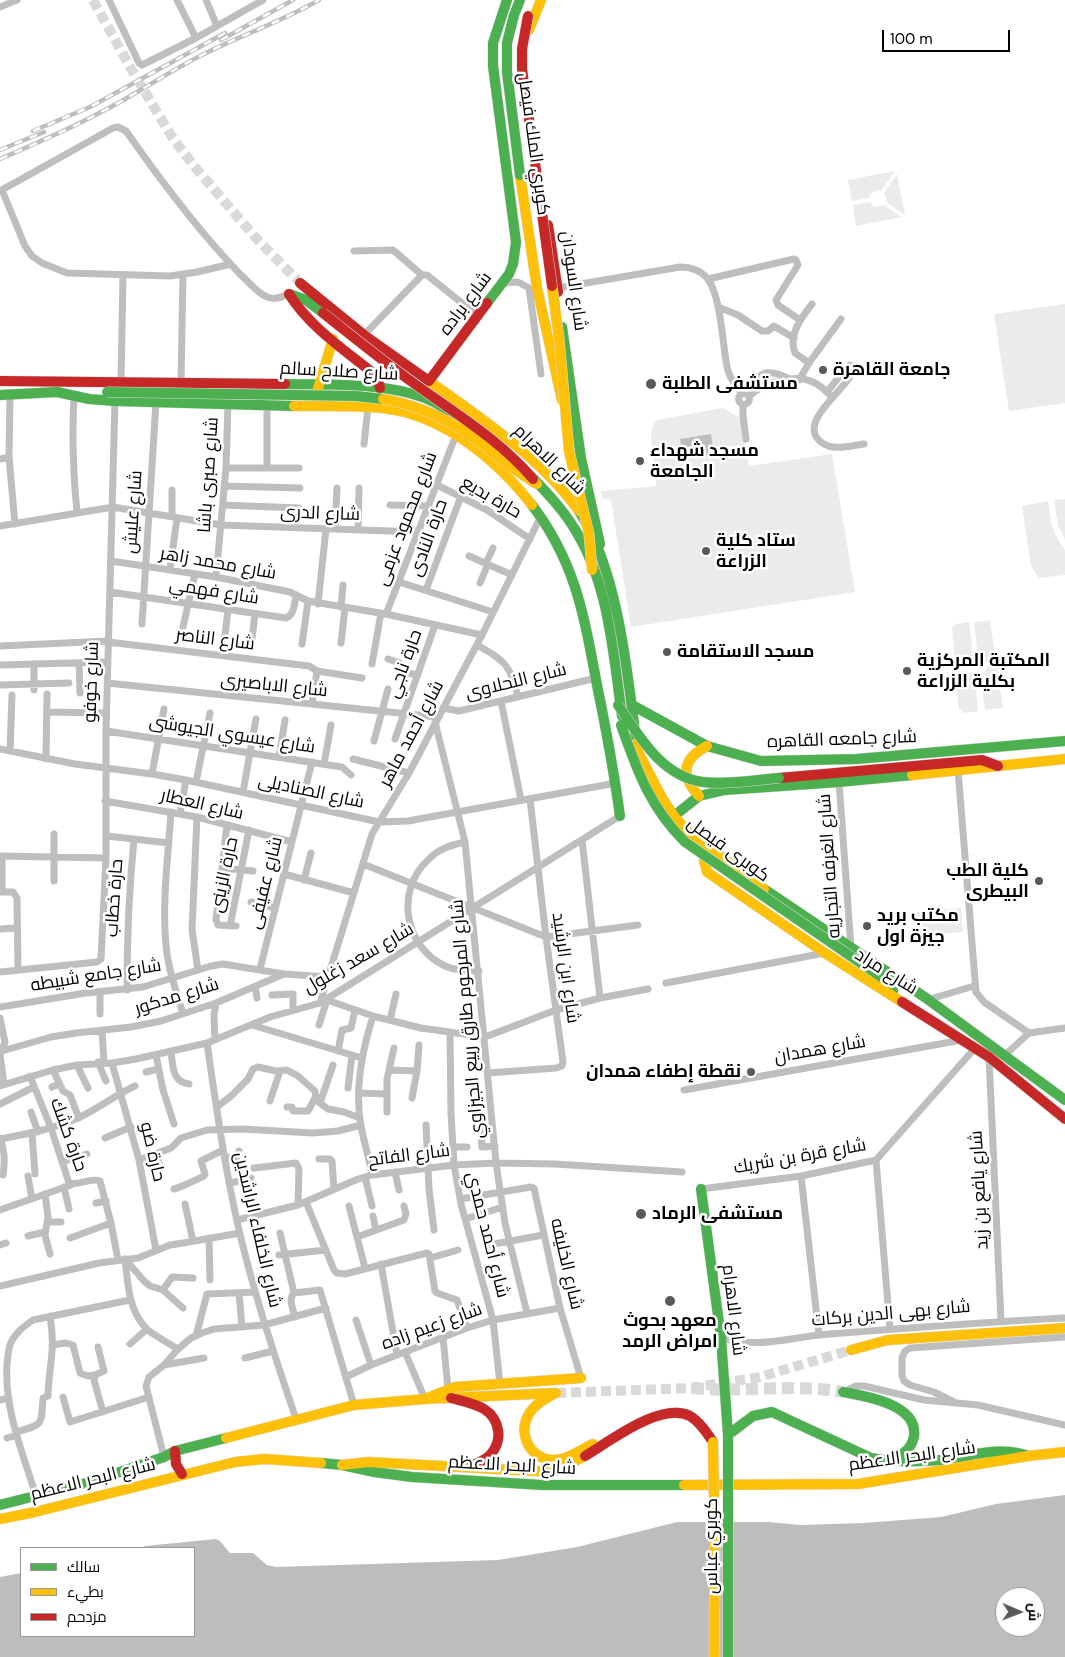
<!DOCTYPE html>
<meta charset="utf-8">
<style>
body{margin:0}
#map{position:relative;width:1065px;height:1657px;overflow:hidden;background:#fff;font-family:"DM Sans",Cairo,sans-serif}
canvas{display:block}
.legend{position:absolute;left:20px;top:1547px;width:175px;height:90px;box-sizing:border-box;background:#fff;border:1px solid #999;margin:0;padding:6px 9px;list-style:none;font-size:15px;color:#000}
.legend li{display:flex;align-items:center;gap:10px;height:25px}
.legend b{width:25px;border:1px solid #999}
.north{position:absolute;left:995px;top:1587px;width:50px;height:50px;box-sizing:border-box;background:#fff;border:1px solid #999;border-radius:50%;rotate:91deg;font-size:14px;font-weight:700;line-height:20px;text-align:center;color:#000}
.north::after{content:'';display:block;margin:auto;width:18px;height:22px;background:#595959;clip-path:polygon(50% 0,100% 100%,50% 72%,0 100%)}
.scale{position:absolute;left:882px;top:30px;width:128px;height:22px;box-sizing:border-box;border:2px solid #000;border-top:0;padding-left:6px;font-size:15px;line-height:18px;white-space:nowrap;color:#000;-webkit-text-stroke:4px #fff;paint-order:stroke}
</style>
<div id="map">
<canvas width="1065" height="1657"></canvas>
<ul class="legend">
<li><b style="height:6px;background:#4caf50"></b>سالك</li>
<li><b style="height:6px;background:#ffc107"></b>بطيء</li>
<li><b style="height:6px;background:#c62828"></b>مزدحم</li>
</ul>
<div class="north">ش</div>
<div class="scale">100 m</div>
</div>
<script>
const c = document.querySelector('canvas').getContext('2d');
c.lineJoin = 'round';
function paint(path, color) {
  c.fillStyle = color;
  c.fill(path, 'evenodd');
}
function trace(path, color, width, dash) {
  c.strokeStyle = color;
  c.lineWidth = width;
  c.lineCap = dash ? 'butt' : 'round';
  c.setLineDash(dash || []);
  c.stroke(path);
}
function label(font, color, halo, rows, align = 'center') {
  c.font = font + ' "DM Sans",Cairo,sans-serif';
  c.lineWidth = 5;
  c.setLineDash([]);
  c.textBaseline = 'middle';
  c.strokeStyle = halo;
  c.fillStyle = color;
  for (const [text, x, y, turn = 0] of rows) {
    c.save();
    c.translate(x, y);
    c.rotate((+turn || 0) * Math.PI / 180);
    c.textAlign = isNaN(turn) ? turn : align;
    if (halo) c.strokeText(text, 0, 0);
    c.fillText(text, 0, 0);
    c.restore();
  }
}
paint(new Path2D(`
 M 895,171 L 881,191 L 878,190 L 872,192 L 869,198 L 852,201 L 848,180 Z
 M 897,174 L 905,215 L 886,202 L 886,196 L 884,193 Z
 M 870,202 L 874,207 L 884,205 L 902,217 L 856,226 L 853,205 Z
 M 1065,304 L 1065,403 L 1009,411 L 994,314 Z
 M 723,408 L 742,419 L 749,466 L 832,454 L 855,592 L 631,627 L 611,500 L 603,499 L 600,491 L 656,486 L 651,435 L 653,425 L 657,420 Z
 M 1065,499 L 1065,540 L 1058,525 L 1054,500 Z
 M 1048,501 L 1052,526 L 1058,540 L 1065,550 L 1065,575 L 1039,578 L 1031,566 L 1022,506 Z
 M 990,620 L 996,661 L 986,662 L 978,657 L 974,622 Z
 M 969,622 L 973,657 L 967,665 L 955,666 L 952,627 L 956,624 Z
 M 997,666 L 1003,708 L 985,710 L 980,676 L 984,674 L 987,667 Z
 M 967,671 L 975,677 L 978,711 L 964,713 L 959,709 L 955,672 Z
 M 961,908 L 963,932 L 919,936 L 917,912 Z`), '#ebebeb');
paint(new Path2D(`
 M 711,434 L 714,454 L 683,460 L 680,439 Z
 M 1065,1495 L 1065,1657 L 0,1657 L 0,1577 L 21,1573 L 21,1636 L 194,1636 L 194,1548 L 142,1548 L 145,1546 L 216,1539 L 220,1541 L 230,1553 L 253,1553 L 267,1565 L 276,1567 L 498,1560 L 577,1547 L 677,1522 L 768,1522 L 801,1525 L 864,1523 L 941,1517 L 996,1504 ZM 1005,1597 L 1035,1597 L 1035,1627 L 1005,1627 Z`), '#bdbdbd');
trace(new Path2D(`
 M 93,0 L 130,67 L 172,137 L 194,166 L 256,238 L 300,283
 M 556,1393 L 692,1388 L 760,1377 L 851,1350`), '#d9d9d9', 10, [10, 5]);
trace(new Path2D(`
 M 692,1388 C 743,1393 793,1383 843,1392`), '#d9d9d9', 12, [12, 6]);
const fast = new Path2D(`
 M 289,294 L 306,300 L 323,313
 M 487,303 L 509,274 L 513,264 L 516,242 L 493,66 L 493,43 L 507,0
 M 562,327 L 581,458 L 600,544
 M 285,384 C 329,385 395,382 434,402 C 448,410 461,422 474,432
 M 0,395 L 57,392 L 89,399 L 115,401 L 294,406
 M 530,475 C 546,492 562,508 574,528 C 609,583 613,653 622,716
 M 532,505 C 576,563 584,616 597,685 C 606,729 614,772 620,816
 M 579,511 C 619,572 628,677 637,749
 M 632,705 L 707,746 L 761,761 L 857,759 L 1065,741
 M 674,816 L 699,796 L 725,790 L 839,782 L 912,775
 M 764,889 L 926,998 L 1065,1100
 M 863,964 L 879,976 L 893,991
 M 701,1189 L 721,1338 L 728,1435
 M 843,1392 C 865,1396 918,1404 914,1436 C 912,1449 902,1455 891,1461
 M 728,1435 L 753,1416 L 772,1412 L 871,1458 C 894,1462 917,1462 940,1460 C 968,1457 1001,1445 1028,1456
 M 321,1463 L 342,1465 L 374,1472 L 412,1477 L 542,1485 L 684,1485
 M 0,1505 L 90,1482 L 164,1457 L 175,1451 L 226,1438`);
const slow = new Path2D(`
 M 529,30 L 541,0
 M 520,175 L 537,288 L 562,400
 M 429,381 C 482,419 541,458 579,511
 M 317,392 L 333,339
 M 294,406 C 323,406 353,405 382,408 C 442,414 496,459 532,505
 M 634,744 L 662,798 L 674,816 L 687,831 L 764,889
 M 912,775 L 1065,759
 M 699,796 C 680,776 682,759 707,746
 M 710,849 L 704,860 L 707,872 L 825,953 L 902,1002
 M 851,1350 L 888,1340 L 1065,1328
 M 556,1393 C 547,1398 537,1402 531,1411 C 516,1430 528,1459 553,1460 C 567,1460 581,1450 593,1444
 M 425,1399 L 455,1387 L 581,1378
 M 226,1438 L 354,1405 L 425,1399 L 555,1393
 M 342,1465 L 368,1462 L 553,1472 L 585,1456
 M 684,1485 L 858,1484 L 1028,1456 L 1065,1452
 M 0,1519 L 35,1512 L 235,1462 L 265,1459 L 321,1463`);
const jam = new Path2D(`
 M 548,225 L 558,292
 M 300,283 L 364,335 L 429,381 L 487,303
 M 289,294 C 310,327 343,349 373,373 L 378,380 L 380,388
 M 0,381 L 285,384
 M 779,778 L 982,760 L 998,766
 M 902,1002 L 989,1057 L 1065,1119
 M 451,1398 C 462,1401 474,1403 484,1409 C 500,1419 503,1440 491,1454 C 486,1460 478,1463 471,1466
 M 175,1451 L 176,1464 L 182,1474
 M 585,1456 C 609,1442 661,1401 690,1416 C 700,1422 707,1433 713,1442`);
trace(fast, '#dbdbdb', 11);
trace(slow, '#dbdbdb', 11);
trace(jam, '#dbdbdb', 11);
trace(new Path2D(`
 M 109,0 L 139,63 L 142,65 L 196,38 L 263,0
 M 177,0 L 196,38
 M 206,0 L 217,26
 M 0,7 L 17,0
 M 2,190 L 25,246 L 32,256 L 42,263 L 67,273 L 170,276 L 197,272 L 231,264
 M 0,191 L 113,128 L 118,127 L 126,131 C 161,181 198,231 241,275 C 249,282 257,293 267,297 C 275,300 282,297 289,294
 M 354,251 L 393,250 L 422,275
 M 708,279 L 794,259 L 796,260 L 798,265 L 776,300 L 778,305 L 800,320
 M 503,283 L 518,282 L 529,288 L 541,374
 M 557,288 L 680,267 C 691,267 700,270 707,278 C 722,296 722,347 728,371 C 731,380 736,387 742,394
 M 718,307 L 738,315 L 762,331 L 768,331 L 774,326 L 794,338
 M 364,335 L 422,275 L 427,275 L 478,316
 M 809,363 L 795,353 C 788,335 801,318 812,304
 M 799,380 L 809,363 L 841,319
 M 121,381 L 123,275
 M 181,382 L 183,274
 M 755,391 C 756,366 776,371 791,380
 M 827,392 L 846,368 L 850,365 L 853,367 C 856,383 801,416 817,438 C 828,453 849,446 864,444
 M738.5 399a5.5 5.5 0 1 1 11 0a5.5 5.5 0 1 1-11 0Z
 M 10,395 L 9,457 L 15,524
 M 74,396 C 72,435 73,473 77,512
 M 749,396 C 764,383 793,373 813,382 C 820,385 825,390 830,395
 M 743,405 L 743,416 L 746,439
 M 364,444 L 368,407
 M 0,459 L 9,457
 M 226,468 L 299,468
 M 267,468 L 267,404
 M 437,485 L 487,510 L 530,539
 M 224,486 L 300,488
 M 223,505 L 299,508
 M 390,505 L 429,506
 M 172,517 L 172,490
 M 0,526 L 113,507 L 221,525 L 418,532
 M 335,529 L 337,488
 M 358,530 L 359,488
 M 469,556 L 512,575
 M 111,561 L 216,577 L 290,592 L 308,601 L 386,614 L 482,635
 M 486,563 L 493,548
 M 170,570 L 177,518
 M 216,577 L 226,468 L 228,403
 M 399,582 L 493,612
 M 480,583 L 488,564
 M 426,590 L 461,496
 M 110,592 L 286,618 C 295,614 294,604 296,595
 M 318,604 L 326,529
 M 341,607 L 343,585
 M 386,614 L 456,435
 M 142,624 L 156,402
 M 183,627 L 195,574
 M 225,635 L 228,610
 M 252,639 L 255,614
 M 108,642 L 309,666 L 317,671 L 362,678
 M 341,643 L 345,608
 M 302,644 L 308,601
 M 477,645 C 505,661 510,664 518,697
 M 0,646 L 108,641
 M 388,659 L 400,663 L 399,671 L 417,675
 M 79,663 L 80,693
 M 34,664 L 34,690
 M 372,664 L 381,613
 M 0,665 L 108,662
 M 107,683 L 438,717
 M 0,685 L 69,683
 M 501,701 L 521,800
 M 312,704 L 317,671
 M 443,708 L 459,711 L 596,678
 M 47,712 L 106,713
 M 435,722 L 465,842 L 496,1163 L 505,1223 L 527,1313
 M 106,731 L 342,767 L 351,775
 M 395,739 L 435,625
 M 374,741 L 388,689
 M 0,749 L 75,764 L 152,774 L 186,780 L 379,822 L 408,821 L 616,783
 M 10,751 L 12,695
 M 279,757 L 285,720
 M 46,759 L 47,694
 M 353,759 L 409,773
 M 324,764 L 331,725
 M 958,770 L 976,992 L 984,1002 L 1029,1033
 M 152,774 L 164,709
 M 196,782 L 210,713
 M 839,782 L 851,948
 M 243,792 L 256,719
 M 105,801 L 197,817 L 292,842
 M 171,812 C 168,858 161,908 167,954 C 170,975 177,994 183,1014
 M 180,814 L 186,780
 M 197,817 L 192,930 L 198,970
 M 227,825 L 216,920 L 218,925 L 236,926
 M 107,836 L 169,843
 M 582,840 L 600,998
 M 465,842 C 451,845 438,849 428,860 C 395,890 404,947 445,966 C 456,971 467,971 479,971
 M 0,856 L 106,858
 M 2,856 L 2,892
 M 363,864 L 546,937 L 638,925
 M 222,868 L 253,871
 M 284,874 L 354,893
 M 304,880 L 311,853
 M 54,881 L 54,834
 M 0,892 L 13,892 L 17,898 L 18,969
 M 251,902 L 275,908
 M 230,926 L 249,830
 M 0,929 L 17,928
 M 260,969 L 312,762
 M 0,972 L 97,962 L 101,959 L 106,858 L 106,731 L 115,401
 M 666,983 L 825,953
 M 255,987 L 257,998
 M 127,990 C 127,939 129,889 134,839
 M 100,992 L 100,1014
 M 272,995 L 293,994 L 293,1010
 M 927,1000 L 974,986
 M 320,1003 L 372,834 L 409,773 L 482,635 L 541,516
 M 0,1007 L 86,993 L 143,987 L 211,966 L 223,964 L 284,974
 M 0,1018 L 5,1042 L 0,1055 L 4,1084 L 0,1083
 M 390,1020 L 396,994
 M 252,1025 L 362,1058
 M 319,1025 L 327,1000 L 373,1016 L 421,1028 L 485,1037 L 556,1010 L 600,998 L 648,989
 M 102,1030 L 104,1063
 M 450,1033 L 451,1113 L 454,1165 L 461,1204 L 493,1320 L 500,1384
 M 215,1040 L 214,1015 L 216,1003
 M 207,1043 C 216,1106 225,1169 239,1230 C 254,1294 275,1357 296,1419
 M 2,1051 L 51,1037 L 76,1033 L 131,1027 L 161,1021 L 216,1003 L 284,974 L 328,977
 M 338,1051 L 342,1030 L 351,1028 L 355,1010
 M 171,1052 C 173,1066 172,1082 189,1084
 M 156,1055 L 163,1090 L 174,1124
 M 1005,1055 L 1029,1033 L 1065,1028
 M 989,1057 L 1001,1321
 M 98,1062 L 106,1081
 M 112,1063 L 139,1160 L 156,1250
 M 77,1065 L 88,1088
 M 53,1070 L 63,1091 L 70,1095 L 79,1118
 M 389,1070 L 417,1071
 M 146,1072 L 158,1069
 M 488,1073 L 556,1068 L 562,1066 L 563,1062 L 546,937 L 530,799
 M 30,1076 L 51,1128 L 69,1183 C 79,1186 90,1177 100,1181 L 111,1223 L 118,1260
 M 0,1086 L 53,1070 L 77,1065 L 112,1063 L 136,1059 L 207,1043 L 270,1017 L 320,1003 L 620,816
 M 52,1087 L 59,1084
 M 348,1088 L 352,1055
 M 684,1090 L 962,1040
 M 359,1093 L 386,1094
 M 412,1098 L 417,1071 L 419,1045
 M 270,1101 L 280,1071
 M 320,1103 L 333,1065
 M 0,1104 L 34,1087
 M 217,1107 L 231,1096 L 248,1079 L 253,1069 L 258,1067 L 276,1071 L 287,1070 L 298,1076 L 315,1091 L 316,1100 L 328,1109 L 344,1112 L 360,1118
 M 287,1107 L 292,1107 L 293,1111 L 308,1111 L 315,1098
 M 31,1112 L 38,1132
 M 387,1112 L 387,1079 L 394,1048
 M 480,1119 L 482,1147 L 495,1146
 M 426,1125 L 429,1189 L 434,1230
 M 32,1133 L 35,1174
 M 0,1138 C 5,1151 5,1161 3,1175
 M 105,1138 L 131,1127
 M 0,1139 C 27,1134 53,1129 78,1118 C 98,1109 115,1095 135,1086
 M 453,1147 L 467,1147
 M 156,1153 L 160,1166
 M 225,1158 L 237,1157 L 239,1151
 M 319,1159 L 330,1159 L 332,1161 L 334,1189
 M 139,1160 L 171,1148 L 181,1138 L 207,1130 L 242,1129 L 313,1133 L 338,1131 L 361,1125
 M 876,1160 L 890,1329
 M 62,1162 L 87,1154
 M 254,1168 L 296,1163 L 299,1169 L 298,1205
 M 395,1172 L 399,1190
 M 372,1175 C 369,1158 364,1142 361,1126 C 354,1089 362,1051 373,1016
 M 28,1176 L 32,1199
 M 801,1176 L 819,1335
 M 365,1177 L 372,1206
 M 230,1183 L 251,1178
 M 64,1187 L 69,1209
 M 174,1189 C 185,1186 193,1181 204,1176 L 205,1174 L 201,1161 L 223,1150
 M 701,1189 L 801,1176 L 876,1160 L 975,1048
 M 45,1194 L 48,1217 L 45,1235 L 50,1254
 M 460,1199 L 531,1187 L 534,1188 L 560,1308 L 581,1378
 M 306,1202 L 334,1270 L 337,1273 L 345,1274 L 427,1253 L 429,1254 L 435,1291 L 437,1293 L 457,1300 L 467,1328
 M 96,1203 L 106,1201
 M 185,1204 L 193,1241
 M 349,1206 L 365,1268
 M 0,1210 L 71,1185
 M 373,1216 L 376,1230
 M 465,1219 L 503,1207
 M 237,1220 L 298,1205 L 358,1179 L 372,1175 L 454,1165 L 496,1163 L 555,1164 L 682,1172
 M 48,1222 L 61,1222
 M 280,1233 L 294,1293 L 320,1290 L 354,1405
 M 28,1236 L 45,1232
 M 357,1237 L 404,1220 L 406,1214 L 404,1206
 M 70,1238 L 111,1223
 M 209,1238 L 210,1280
 M 0,1245 L 6,1243
 M 489,1245 L 543,1235
 M 279,1255 L 326,1250
 M 430,1258 L 458,1250
 M 125,1259 C 128,1283 128,1312 148,1330 C 157,1337 168,1343 178,1349
 M 125,1259 L 144,1281 L 150,1286 L 163,1290 L 183,1308
 M 381,1264 L 397,1355
 M 0,1286 L 99,1263 L 138,1258 L 170,1245 L 183,1243 L 240,1233
 M 163,1290 L 172,1277 L 193,1278
 M 239,1293 L 242,1327
 M 294,1293 C 288,1299 293,1309 295,1317
 M 356,1320 L 371,1365
 M 196,1336 L 207,1294 L 255,1292
 M 443,1337 L 448,1389
 M 721,1338 C 763,1349 788,1337 830,1334 C 908,1328 986,1322 1065,1318
 M 130,1344 L 147,1329
 M 52,1345 L 66,1343 L 73,1345 L 80,1373 L 88,1376 L 95,1375
 M 98,1347 L 104,1371 L 95,1375 L 94,1380 L 103,1412
 M 405,1352 L 425,1399
 M 245,1358 L 273,1351
 M 164,1365 L 204,1358
 M 346,1377 L 371,1365 L 467,1328 L 493,1320 L 560,1308
 M 846,1391 L 856,1386 L 864,1386 L 924,1400 L 978,1405 L 1065,1425
 M 63,1397 L 70,1422 L 149,1397
 M 0,1400 L 9,1398
 M 956,1403 L 934,1392 L 910,1385 L 904,1381 L 902,1375 L 902,1358 L 905,1351 L 910,1348 L 1065,1337
 M 16,1432 C 44,1424 41,1426 43,1398 L 48,1396 C 48,1381 51,1367 52,1352 C 53,1340 52,1328 50,1316
 M 7,1438 L 17,1435
 M 164,1457 L 146,1386 L 149,1377 L 164,1365 L 178,1349 L 191,1338 L 202,1333 L 214,1329 L 264,1325 L 326,1308
 M 36,1496 C 23,1453 4,1410 7,1364 C 8,1358 8,1351 10,1345 C 14,1334 23,1327 33,1320 L 130,1300`), '#bebebe', 7);
trace(fast, '#4caf50', 10);
trace(slow, '#ffc107', 10);
trace(jam, '#c62828', 10);
const rail = new Path2D(`
 M 221,40 L 293,0
 M 33,131 L 90,107 L 225,33
 M 0,150 L 44,132
 M 0,159 C 35,144 70,129 103,111 C 137,94 168,72 202,55 C 241,35 281,22 319,0`);
trace(rail, '#bebebe', 4.5);
trace(rail, '#fff', 2.5, [8]);
const fastBridge = new Path2D(`
 M 520,0 L 514,15 L 507,43 L 507,72 L 520,175
 M 107,392 L 356,396 L 383,399
 M 618,705 C 639,736 662,777 703,782 C 728,785 754,780 779,778
 M 621,725 C 637,770 650,808 685,842 L 862,964
 M 728,1435 L 728,1657`);
const slowBridge = new Path2D(`
 M 552,286 L 559,338 L 569,451 L 589,534 L 592,570
 M 383,399 C 412,404 440,415 465,432 C 490,449 511,469 537,484
 M 713,1442 L 715,1561 L 714,1657`);
const jamBridge = new Path2D(`
 M 528,16 L 522,49 L 522,69 L 552,286
 M 323,313 C 351,335 379,358 408,379 C 451,411 498,438 533,479`);
trace(fastBridge, '#dbdbdb', 11, []);
trace(slowBridge, '#dbdbdb', 11, []);
trace(jamBridge, '#dbdbdb', 11, []);
trace(fastBridge, '#4caf50', 10);
trace(slowBridge, '#ffc107', 10);
trace(jamBridge, '#c62828', 10);
for (const [x, y, r, color] of [
 [823,370,5,"#595959"],
 [651,384,6,"#595959"],
 [640,461,5,"#595959"],
 [706,551,5,"#595959"],
 [667,652,5,"#595959"],
 [907,671,5,"#595959"],
 [1039,881,5,"#595959"],
 [867,926,5,"#595959"],
 [751,1072,5,"#595959"],
 [641,1214,6,"#595959"],
 [670,1301,6,"#595959"]
]) {
  const dot = new Path2D();
  dot.arc(x, y, r, 0, 2 * Math.PI);
  c.fillStyle = color;
  c.fill(dot);
  trace(dot, '#fff', 2);
}
label('18px', '#000', '#fff', [
 ["كوبري الملك فيصل",533,144,82],
 ["شارع السودان",573,281,82],
 ["شارع براده",466,304,-53],
 ["شارع صلاح سالم",339,372,3],
 ["شارع الاهرام",549,460,44],
 ["شارع صبرى باشا",209,475,-86],
 ["حارة بديع",491,498,30],
 ["شارع عليش",134,512,-86],
 ["شارع الدرى",320,514,2],
 ["شارع محمود عزمى",407,519,-69],
 ["حارة النادى",429,538,-70],
 ["شارع محمد زاهر",218,564,10],
 ["شارع فهمي",214,592,9],
 ["شارع الناصر",215,640,7],
 ["حارة ناجي",405,664,-70],
 ["شارع خوفو",92,682,-88],
 ["شارع النحلاوى",516,682,-14],
 ["شارع الاباصيرى",274,686,6],
 ["شارع أحمد ماهر",412,734,-62],
 ["شارع عيسوي الجيوشى",232,735,9],
 ["شارع جامعه القاهره",842,740,-2],
 ["شارع الصناديلى",311,792,12],
 ["شارع العطار",202,805,13],
 ["كوبرى فيصل",728,850,36],
 ["شارع الغرفه التجاريه",830,866,-94],
 ["حارة الزينى",225,875,-78],
 ["شارع عفيفى",266,883,-76],
 ["حارة خطاب",115,898,-86],
 ["شارع سعد زغلول",359,959,-30],
 ["شارع ابن الرشيد",565,968,82],
 ["شارع مراد",886,972,32],
 ["شارع جامع شبيطه",96,976,-9],
 ["شارع مدكور",177,997,-17],
 ["شارع المرحوم طارق ربيع الجيزاوي",468,1019,-95],
 ["شارع همدان",820,1050,-10],
 ["حارة كشك",68,1135,70],
 ["حارة ضو",152,1152,77],
 ["شارع الفاتح",409,1156,-7],
 ["شارع قرة بن شريك",800,1157,-10],
 ["شارع يافع بن زيد",980,1190,-93],
 ["شارع الخلفاء الراشدين",257,1230,77],
 ["شارع أحمد حمدي",487,1235,76],
 ["شارع الخليفه",566,1264,77],
 ["شارع الاهرام",733,1310,83],
 ["شارع بهى الدين بركات",891,1314,-5],
 ["شارع زعيم زاده",432,1327,-20],
 ["شارع البحر الاعظم",912,1457,-8],
 ["شارع البحر الاعظم",512,1466,3],
 ["شارع البحر الاعظم",93,1480,-14],
 ["كوبري عباس",712,1546,-90]
]);
label('bold 18px', '#000', '#fff', [
 ["جامعة القاهرة",833,370],
 ["مستشفى الطلبة",662,384],
 ["مسجد شهداء",650,451],
 ["الجامعة",650,472],
 ["ستاد كلية",716,541],
 ["الزراعة",716,562],
 ["مسجد الاستقامة",677,652],
 ["المكتبة المركزية",917,661],
 ["بكلية الزراعة",917,682],
 ["كلية الطب",1029,871,"right"],
 ["البيطرى",1029,892,"right"],
 ["مكتب بريد",877,916],
 ["جيزة اول",877,937],
 ["نقطة إطفاء همدان",741,1072,"right"],
 ["مستشفى الرماد",652,1214],
 ["معهد بحوث",670,1321,"center"],
 ["امراض الرمد",670,1342,"center"]
], 'left');
</script>
